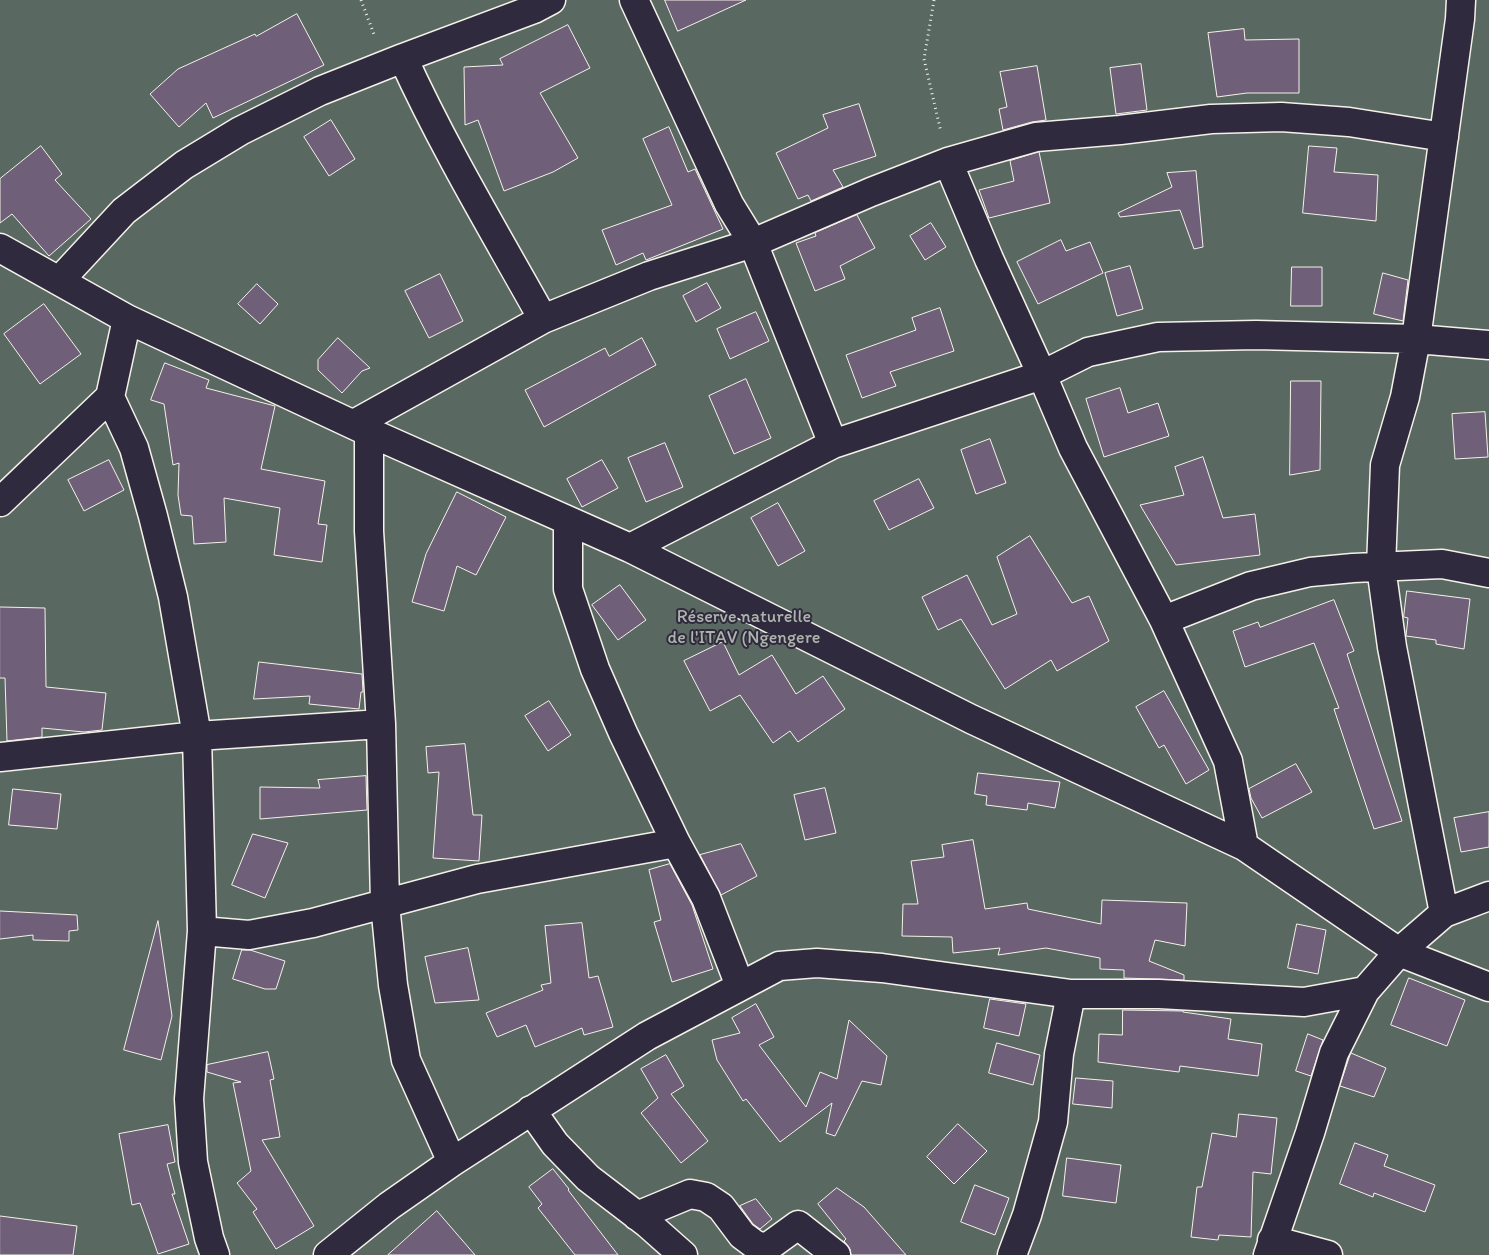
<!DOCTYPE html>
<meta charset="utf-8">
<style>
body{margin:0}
canvas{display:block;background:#2f2a3d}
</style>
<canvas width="1489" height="1255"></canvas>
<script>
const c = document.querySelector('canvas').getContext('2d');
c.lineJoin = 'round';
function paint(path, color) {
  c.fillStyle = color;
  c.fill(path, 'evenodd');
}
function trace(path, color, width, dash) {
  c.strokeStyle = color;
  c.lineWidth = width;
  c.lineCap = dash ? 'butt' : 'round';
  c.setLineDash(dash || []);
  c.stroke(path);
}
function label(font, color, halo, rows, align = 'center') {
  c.font = font + ' Itim,sans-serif';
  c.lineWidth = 4;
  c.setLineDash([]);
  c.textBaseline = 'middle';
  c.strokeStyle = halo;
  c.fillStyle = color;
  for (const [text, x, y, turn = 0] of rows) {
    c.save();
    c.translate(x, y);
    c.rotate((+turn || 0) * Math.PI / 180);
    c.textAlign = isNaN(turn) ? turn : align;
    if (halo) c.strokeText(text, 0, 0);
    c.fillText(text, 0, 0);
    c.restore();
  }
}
paint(new Path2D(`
 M 0,0 L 1489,0 L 1489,1255 L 0,1255 Z`), '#596961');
const building = new Path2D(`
 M 665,0 L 746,0 L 678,31 Z
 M 297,14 L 324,65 L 213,118 L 206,103 L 179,127 L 150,94 L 178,69 L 255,34 L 256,36 Z
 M 568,25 L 590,68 L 540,93 L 578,158 L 553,172 L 504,191 L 478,120 L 465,125 L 464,67 L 503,65 L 500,59 Z
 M 1244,29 L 1245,40 L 1299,39 L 1299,93 L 1247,93 L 1217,97 L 1208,33 Z
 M 1141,64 L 1147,110 L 1116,114 L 1110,68 Z
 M 1037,66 L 1046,120 L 1032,122 L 1003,130 L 999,109 L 1007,107 L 1000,72 Z
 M 859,104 L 876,156 L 833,170 L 843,187 L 811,201 L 808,195 L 798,199 L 776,153 L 828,128 L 823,115 Z
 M 331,120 L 355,159 L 329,176 L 304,137 Z
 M 669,127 L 688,172 L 695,169 L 723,229 L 646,260 L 643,253 L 616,265 L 602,230 L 672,205 L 643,139 Z
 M 41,146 L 62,174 L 55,180 L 91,219 L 49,256 L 12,214 L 0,223 L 0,179 Z
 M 1309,146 L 1337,148 L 1334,172 L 1378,175 L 1376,221 L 1303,213 Z
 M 1039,152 L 1050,203 L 989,218 L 979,190 L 1014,181 L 1010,161 Z
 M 1196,171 L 1203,247 L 1194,249 L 1180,210 L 1120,217 L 1118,213 L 1172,187 L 1167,173 Z
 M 857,215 L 875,248 L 840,266 L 845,279 L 815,291 L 796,243 L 816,236 L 815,233 Z
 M 931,223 L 946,247 L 925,260 L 910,236 Z
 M 1061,240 L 1066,251 L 1090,242 L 1103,273 L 1038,304 L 1017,262 Z
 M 1130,266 L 1143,309 L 1117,316 L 1105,273 Z
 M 1292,267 L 1322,267 L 1322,306 L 1291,306 Z
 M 1383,273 L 1408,280 L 1403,321 L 1374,314 Z
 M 440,274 L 463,321 L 429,338 L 405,291 Z
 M 707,283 L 721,308 L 696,322 L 683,296 Z
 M 257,284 L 278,304 L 260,324 L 238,304 Z
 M 44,304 L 81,354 L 40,384 L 4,334 Z
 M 940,308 L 954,351 L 890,372 L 896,386 L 862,398 L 846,355 L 916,330 L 912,318 Z
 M 756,312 L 769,341 L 730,359 L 717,329 Z
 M 338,338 L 370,368 L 362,371 L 342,393 L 318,370 L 318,360 Z
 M 642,338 L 656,365 L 544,427 L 525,390 L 605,348 L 609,356 Z
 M 165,363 L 209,380 L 206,388 L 275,406 L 261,469 L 325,481 L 318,524 L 327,525 L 322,562 L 274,555 L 280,508 L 224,498 L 226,542 L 194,544 L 192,516 L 181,515 L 178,495 L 179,463 L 173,465 L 164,404 L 151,400 Z
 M 746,379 L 771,438 L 734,454 L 709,396 Z
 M 1291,381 L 1321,381 L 1320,470 L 1290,475 Z
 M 1120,388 L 1128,413 L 1158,403 L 1169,436 L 1104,457 L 1086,399 Z
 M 1485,412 L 1488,457 L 1455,459 L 1452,414 Z
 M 990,439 L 1006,483 L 976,494 L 961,450 Z
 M 665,443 L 683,487 L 646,502 L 628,458 Z
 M 1203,457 L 1223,518 L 1255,514 L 1260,555 L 1176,565 L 1140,505 L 1184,495 L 1175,467 Z
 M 109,460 L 124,490 L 84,511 L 68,480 Z
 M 602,460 L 618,488 L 582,507 L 567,479 Z
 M 919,479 L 934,508 L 889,530 L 874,501 Z
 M 457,492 L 506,517 L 476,575 L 457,566 L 444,611 L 412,602 L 426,554 Z
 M 778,503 L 805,551 L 778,566 L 751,518 Z
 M 1030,536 L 1072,603 L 1089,596 L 1109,641 L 1057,671 L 1051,660 L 1005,689 L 961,619 L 938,630 L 922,597 L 967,575 L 992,625 L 1017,614 L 997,557 Z
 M 620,585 L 646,620 L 618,640 L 592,605 Z
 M 1407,591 L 1470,599 L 1464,649 L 1436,644 L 1436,640 L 1406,636 L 1408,618 L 1404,617 Z
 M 1334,600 L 1354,651 L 1347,654 L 1402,821 L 1374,829 L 1334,709 L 1339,708 L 1314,643 L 1245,667 L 1233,631 L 1258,622 L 1260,627 Z
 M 0,607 L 45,608 L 46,687 L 106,693 L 102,730 L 84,732 L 42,728 L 42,737 L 7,741 L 5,678 L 0,678 Z
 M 723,642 L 739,675 L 772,655 L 796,694 L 823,676 L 845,709 L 798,742 L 790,731 L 773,743 L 740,695 L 710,711 L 684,661 Z
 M 259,662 L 362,674 L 363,692 L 361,692 L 359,709 L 309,704 L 310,696 L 254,699 Z
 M 1164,691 L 1209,770 L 1186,784 L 1164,745 L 1159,748 L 1136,707 Z
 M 549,701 L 571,735 L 548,751 L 525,716 Z
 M 465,744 L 473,815 L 482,815 L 479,861 L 433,858 L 439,772 L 428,773 L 426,747 Z
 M 1296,764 L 1312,792 L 1262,818 L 1251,798 L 1249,789 Z
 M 978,773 L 1060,782 L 1055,808 L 1028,803 L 1027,810 L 986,805 L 987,796 L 975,794 Z
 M 366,776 L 367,810 L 260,819 L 260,787 L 320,788 L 318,780 Z
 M 825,788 L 836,833 L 805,840 L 794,795 Z
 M 13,789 L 61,794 L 57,829 L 9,825 Z
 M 1489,812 L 1489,847 L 1461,852 L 1454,818 Z
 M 253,834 L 288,843 L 265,898 L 232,885 Z
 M 973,840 L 985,909 L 1027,903 L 1028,909 L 1101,924 L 1102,900 L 1187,903 L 1185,946 L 1155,940 L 1149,961 L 1184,975 L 1184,980 L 1124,978 L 1124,970 L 1100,969 L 1100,958 L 1046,948 L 998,955 L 1000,948 L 953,953 L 952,937 L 902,936 L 903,904 L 918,904 L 911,861 L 944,857 L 942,845 Z
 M 741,844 L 757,876 L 721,895 L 700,855 Z
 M 670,864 L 692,905 L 713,969 L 672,982 L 654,922 L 661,920 L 649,870 Z
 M 0,911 L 77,915 L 78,930 L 69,931 L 69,941 L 33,940 L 33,935 L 0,939 Z
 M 158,921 L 172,1016 L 161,1060 L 124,1050 Z
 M 582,923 L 589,978 L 598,976 L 613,1027 L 584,1035 L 582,1028 L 535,1047 L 526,1025 L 497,1037 L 486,1013 L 543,990 L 541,985 L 551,983 L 545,926 Z
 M 1297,924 L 1326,930 L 1318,974 L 1288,968 Z
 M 468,948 L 479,1000 L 435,1003 L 425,957 Z
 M 242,950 L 250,950 L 285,961 L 276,989 L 265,989 L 233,979 Z
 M 1409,978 L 1465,1000 L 1447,1046 L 1391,1025 Z
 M 990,999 L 1026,1004 L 1019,1036 L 984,1028 Z
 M 756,1004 L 774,1037 L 759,1045 L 806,1107 L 820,1072 L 837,1079 L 849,1020 L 887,1056 L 881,1085 L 862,1081 L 835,1136 L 826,1133 L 832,1103 L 780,1142 L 746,1099 L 743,1101 L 717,1060 L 712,1040 L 740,1033 L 732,1018 Z
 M 1123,1010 L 1183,1011 L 1183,1012 L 1231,1019 L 1228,1039 L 1262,1044 L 1258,1076 L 1180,1066 L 1179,1072 L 1098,1062 L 1099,1034 L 1122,1035 Z
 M 1308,1034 L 1323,1040 L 1311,1076 L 1296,1071 Z
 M 997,1043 L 1040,1055 L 1033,1085 L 989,1073 Z
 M 268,1052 L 274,1079 L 270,1080 L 280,1137 L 262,1140 L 314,1226 L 276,1249 L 253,1212 L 257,1209 L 237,1183 L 251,1171 L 233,1083 L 241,1082 L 207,1072 L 207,1065 Z
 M 1351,1053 L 1386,1068 L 1374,1097 L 1340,1086 Z
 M 666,1055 L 684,1086 L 671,1094 L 708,1141 L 681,1163 L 641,1113 L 658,1098 L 641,1069 Z
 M 1076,1078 L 1113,1081 L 1112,1108 L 1073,1104 Z
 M 1239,1114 L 1277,1118 L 1271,1174 L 1253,1172 L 1251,1237 L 1219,1235 L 1218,1240 L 1191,1237 L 1197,1187 L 1202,1187 L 1212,1133 L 1236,1137 Z
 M 958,1124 L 987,1151 L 954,1184 L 927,1157 Z
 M 168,1125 L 175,1162 L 167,1164 L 175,1194 L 172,1194 L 189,1244 L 158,1254 L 140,1203 L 132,1205 L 119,1134 Z
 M 1355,1143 L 1388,1155 L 1384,1166 L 1435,1185 L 1425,1212 L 1374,1193 L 1373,1197 L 1340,1184 Z
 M 1067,1158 L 1121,1165 L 1116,1203 L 1063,1196 Z
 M 553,1169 L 569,1189 L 568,1190 L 618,1255 L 575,1255 L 538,1208 L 542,1204 L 529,1187 Z
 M 975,1185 L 1009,1198 L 995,1235 L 961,1222 Z
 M 837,1188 L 864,1207 L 906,1255 L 851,1255 L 850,1249 L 844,1241 L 846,1239 L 818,1204 Z
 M 756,1199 L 772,1219 L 760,1229 L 753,1224 L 740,1206 Z
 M 437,1211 L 475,1255 L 388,1255 Z
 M 0,1216 L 77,1226 L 73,1255 L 0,1255 Z`);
paint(building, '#705f79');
trace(building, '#f4f1e8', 1);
const minor = new Path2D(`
 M 634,0 L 729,204 L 753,243 L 833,444
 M 948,162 L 989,259 L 1042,375 L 1073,448 L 1164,620 L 1228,761 L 1244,846
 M 0,248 L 127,319 L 369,432 L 630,548 L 971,719 L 1244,846 L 1399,952 L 1489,987
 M 59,281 L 124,211 L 184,165 L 240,131 L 320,91 L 403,58
 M 127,319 L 110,397 L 134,448 L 153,516 L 173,597 L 197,736 L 202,931 L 189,1099 L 193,1162 L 209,1238 L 215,1255
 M 543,319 C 495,233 444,148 403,58 L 534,9 L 551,0
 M 354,424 L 543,319 L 649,276 L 753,243 L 871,192 L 948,162 L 1036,137 L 1120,130 L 1211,119 L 1281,117 L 1349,122 L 1444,137
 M 369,432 L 369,531 L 381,724 L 385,904 L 393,985 L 406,1060 L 452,1162
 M 0,502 L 110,397
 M 568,521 L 568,589 L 595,669 L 623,733 L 676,843 L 706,898 L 740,986
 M 630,548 L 833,444 L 1042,375 L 1088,352 L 1158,337 L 1256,335 L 1416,339 L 1489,345
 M 1164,620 L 1251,586 L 1310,572 L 1353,568 L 1442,564 L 1489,573
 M 0,757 L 197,736 L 381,724
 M 1444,913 L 1392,647 L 1381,567 L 1385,465 L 1405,397 L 1416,339 L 1460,19 L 1461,0
 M 202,931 L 249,935 L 313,923 L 477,879 L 676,843
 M 531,1110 L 555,1144 L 588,1178 L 648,1224 L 683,1255
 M 637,1216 L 690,1194 L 706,1197 L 721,1207 L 742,1235 L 758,1247 L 769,1246 L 798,1225 L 836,1255
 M 1272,1240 L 1328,1255
 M 328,1255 L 389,1206 L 452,1162 L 647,1036 L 779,966 L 817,963 L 882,968 L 1071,994 L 1159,994 L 1304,1002 L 1365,991 L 1399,952 L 1444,913 L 1489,896
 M 1012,1255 L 1027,1215 L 1053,1122 L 1059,1054 L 1071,994
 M 1268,1255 L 1310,1133 L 1334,1053 L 1365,991`);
trace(minor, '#f4f1e8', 31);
trace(new Path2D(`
 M 361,0 L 375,37
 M 934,0 L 924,59 L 941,132`), '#f4f1e8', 3, [1, 4]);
trace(minor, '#2f2a3d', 28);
label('18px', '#aeb4ab', '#2f2a3d', [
 ["Réserve naturelle",744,617],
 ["de l'ITAV (Ngengere",744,638]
]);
</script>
